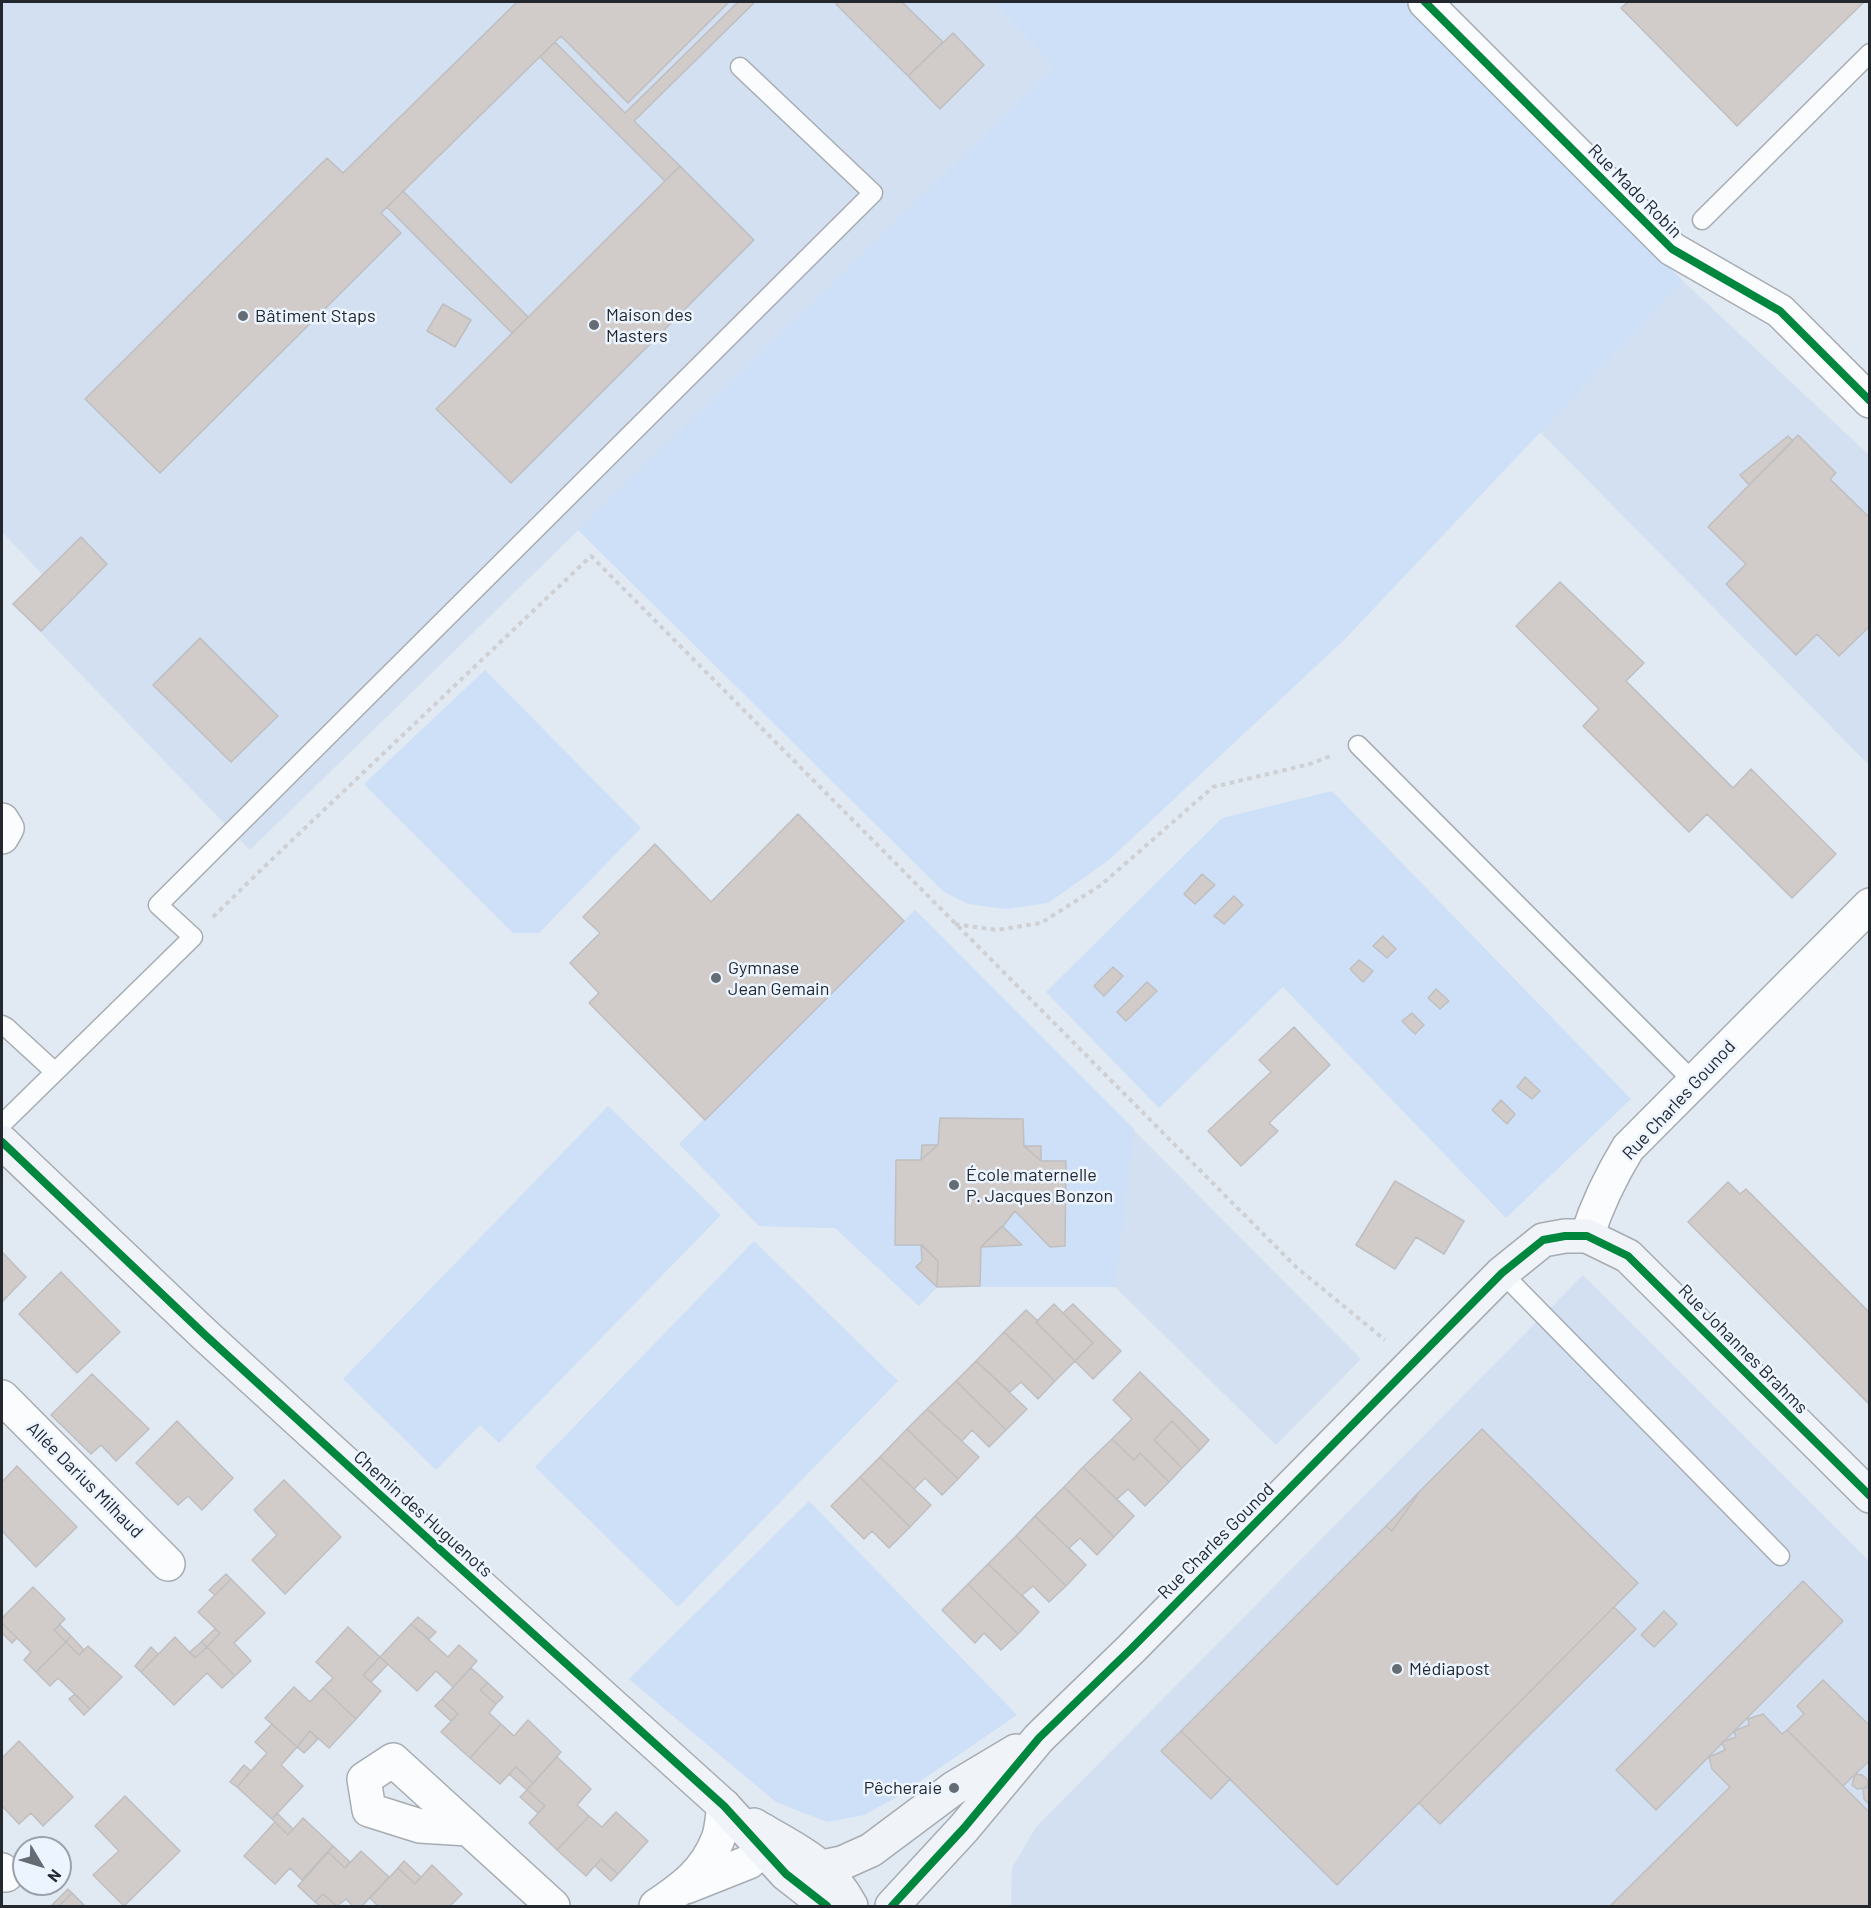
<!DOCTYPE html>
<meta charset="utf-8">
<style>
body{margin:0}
#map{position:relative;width:1871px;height:1908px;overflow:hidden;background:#e1e9f2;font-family:Barlow,sans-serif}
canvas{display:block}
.frame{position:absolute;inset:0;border:3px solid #23282f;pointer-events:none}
.north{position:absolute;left:12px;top:1836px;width:60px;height:60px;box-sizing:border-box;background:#ecf4ff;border:2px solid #9ca2ac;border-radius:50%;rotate:128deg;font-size:16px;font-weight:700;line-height:24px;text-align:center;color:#23282f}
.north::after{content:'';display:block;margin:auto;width:21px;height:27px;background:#666c73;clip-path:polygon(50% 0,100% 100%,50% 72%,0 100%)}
</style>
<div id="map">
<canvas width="1871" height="1908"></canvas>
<div class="frame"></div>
<div class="north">N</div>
</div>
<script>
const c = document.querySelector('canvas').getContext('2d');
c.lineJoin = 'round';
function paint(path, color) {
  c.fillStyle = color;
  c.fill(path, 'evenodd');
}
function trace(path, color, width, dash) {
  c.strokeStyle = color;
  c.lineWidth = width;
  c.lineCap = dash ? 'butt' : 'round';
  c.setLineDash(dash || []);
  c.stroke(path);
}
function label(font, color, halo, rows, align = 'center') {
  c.font = font + ' Barlow,sans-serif';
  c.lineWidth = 5;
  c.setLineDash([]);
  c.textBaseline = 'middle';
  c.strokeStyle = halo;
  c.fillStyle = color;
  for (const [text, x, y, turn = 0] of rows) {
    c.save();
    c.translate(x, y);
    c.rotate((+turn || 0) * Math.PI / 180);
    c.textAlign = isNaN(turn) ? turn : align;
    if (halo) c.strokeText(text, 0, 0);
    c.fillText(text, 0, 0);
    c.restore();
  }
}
paint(new Path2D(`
 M 2,2 L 993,2 L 1054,67 L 250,850 L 13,604 L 43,575 L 2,532 Z
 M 1683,281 L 1869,455 L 1869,765 L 1540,432 Z
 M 915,910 L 1361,1359 L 1276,1445 L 1115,1287 L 937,1287 L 919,1306 L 835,1228 L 759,1226 L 679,1144 Z
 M 1583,1275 L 1869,1561 L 1869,1906 L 1011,1906 L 1012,1868 L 1036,1827 Z`), '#d3e0f1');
paint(new Path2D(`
 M 993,2 L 1408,2 L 1683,281 L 1346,638 L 1109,860 L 1048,903 L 1006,909 L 968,904 L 944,892 L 578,530 L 1054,67 Z
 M 485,670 L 641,828 L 539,933 L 513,933 L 364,784 Z
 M 1332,791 L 1631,1099 L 1506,1218 L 1283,987 L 1159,1108 L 1046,992 L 1222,818 Z
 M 915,910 L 1134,1129 L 1115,1287 L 937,1287 L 919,1306 L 835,1228 L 759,1226 L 679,1144 Z
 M 608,1106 L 721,1215 L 499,1443 L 480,1425 L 436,1470 L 343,1379 Z
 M 754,1241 L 898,1381 L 678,1607 L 535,1467 Z
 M 809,1501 L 1017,1715 L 897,1797 L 864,1815 L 827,1822 L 776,1802 L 629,1679 Z`), '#cde0f8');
const building = new Path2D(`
 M 517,2 L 729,2 L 628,103 L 561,36 L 381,213 L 401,233 L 160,473 L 85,399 L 327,158 L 343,173 Z
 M 738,2 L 755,2 L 634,121 L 680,166 L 665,181 L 540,57 L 555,42 L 625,113 Z
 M 839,2 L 902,2 L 943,42 L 908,76 L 836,4 Z
 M 1628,2 L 1864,2 L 1737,126 L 1621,8 Z
 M 953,33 L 984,65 L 940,109 L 908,76 Z
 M 680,166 L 754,240 L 511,483 L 436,409 Z
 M 403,191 L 528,317 L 512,333 L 387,207 Z
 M 443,304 L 471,320 L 455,347 L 427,331 Z
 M 1798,435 L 1836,473 L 1830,479 L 1870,518 L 1870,626 L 1839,656 L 1817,634 L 1796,655 L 1726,584 L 1746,564 L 1708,527 Z
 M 1788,436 L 1793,441 L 1749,485 L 1740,475 Z
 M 81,537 L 107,564 L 41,631 L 13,604 Z
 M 1560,582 L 1644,663 L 1626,681 L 1733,788 L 1751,769 L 1836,854 L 1792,898 L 1707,814 L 1689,832 L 1583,726 L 1599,709 L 1516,626 Z
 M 200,638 L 278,716 L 231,762 L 153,685 Z
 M 798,814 L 904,921 L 705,1120 L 589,1003 L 599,993 L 570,963 L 600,933 L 583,917 L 655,844 L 711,902 Z
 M 1202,874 L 1215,885 L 1195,904 L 1184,894 Z
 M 1234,896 L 1243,905 L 1224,924 L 1214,916 Z
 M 1383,936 L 1396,949 L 1387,958 L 1373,946 Z
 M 1359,960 L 1373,971 L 1363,982 L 1350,969 Z
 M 1113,967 L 1123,976 L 1104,996 L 1094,986 Z
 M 1147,982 L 1157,991 L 1126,1021 L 1117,1012 Z
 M 1436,989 L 1449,1001 L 1440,1009 L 1428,998 Z
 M 1412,1013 L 1424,1025 L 1415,1034 L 1402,1021 Z
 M 1294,1027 L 1330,1065 L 1269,1123 L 1278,1131 L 1241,1166 L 1208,1131 L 1271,1072 L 1259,1060 Z
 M 1525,1077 L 1540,1091 L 1532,1099 L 1517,1087 Z
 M 1501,1100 L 1515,1114 L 1507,1124 L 1492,1110 Z
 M 940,1118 L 1023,1119 L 1024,1146 L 1041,1161 L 1066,1161 L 1065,1246 L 1050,1247 L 1015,1211 L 1004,1225 L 981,1247 L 980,1286 L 937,1287 L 938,1261 L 922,1245 L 895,1245 L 896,1160 L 921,1160 L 938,1145 Z
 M 922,1145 L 938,1145 L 921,1160 Z
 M 1024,1146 L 1041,1146 L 1041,1161 Z
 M 1395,1181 L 1464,1221 L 1444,1254 L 1416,1237 L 1395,1269 L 1356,1245 Z
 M 1728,1182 L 1740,1194 L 1746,1189 L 1870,1313 L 1870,1405 L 1688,1222 Z
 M 1002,1226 L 1022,1245 L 981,1247 Z
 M 921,1245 L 938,1261 L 937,1287 L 916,1267 L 922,1261 Z
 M 2,1252 L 26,1277 L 2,1302 Z
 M 61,1272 L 120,1332 L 77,1373 L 19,1314 Z
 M 1054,1304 L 1093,1343 L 1075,1361 L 1036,1322 Z
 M 1073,1304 L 1121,1351 L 1093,1379 L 1075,1361 L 1093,1343 L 1063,1313 Z
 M 1026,1310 L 1038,1321 L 1036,1322 L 1075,1361 L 1055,1381 L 1004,1332 Z
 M 1004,1332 L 1055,1381 L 1038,1399 L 1021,1382 L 1010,1392 L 976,1361 Z
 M 976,1361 L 1027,1409 L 1006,1430 L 956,1381 Z
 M 1140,1372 L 1209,1440 L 1200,1450 L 1172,1421 L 1154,1440 L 1182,1468 L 1169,1482 L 1140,1453 L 1134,1460 L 1112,1439 L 1132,1419 L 1113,1400 Z
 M 92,1374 L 149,1429 L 116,1461 L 101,1445 L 91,1454 L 51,1415 Z
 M 956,1381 L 1006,1430 L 989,1447 L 972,1430 L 962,1441 L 927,1409 Z
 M 927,1409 L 979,1457 L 958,1479 L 907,1429 Z
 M 177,1421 L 233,1478 L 202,1510 L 188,1496 L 178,1505 L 136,1463 Z
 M 1172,1421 L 1200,1450 L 1182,1468 L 1154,1440 Z
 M 907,1429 L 958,1479 L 942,1495 L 925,1478 L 914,1489 L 880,1457 Z
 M 1482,1429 L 1638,1583 L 1337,1885 L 1181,1731 L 1386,1526 L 1392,1531 L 1421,1490 Z
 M 1112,1439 L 1134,1460 L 1140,1453 L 1169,1482 L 1145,1506 L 1128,1489 L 1117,1499 L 1134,1516 L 1083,1467 Z
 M 880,1457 L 931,1505 L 910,1527 L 860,1477 Z
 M 17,1466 L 77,1527 L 36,1567 L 2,1531 L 2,1482 Z
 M 1083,1467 L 1134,1516 L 1114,1537 L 1064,1487 Z
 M 860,1477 L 910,1527 L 889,1548 L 872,1531 L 864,1539 L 831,1506 Z
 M 284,1480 L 341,1537 L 285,1594 L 252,1560 L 277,1535 L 254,1510 Z
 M 1064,1487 L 1114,1537 L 1097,1555 L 1080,1538 L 1069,1548 L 1086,1565 L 1035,1516 Z
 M 1421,1490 L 1392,1531 L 1386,1526 Z
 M 1035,1516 L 1086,1565 L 1066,1586 L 1016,1536 Z
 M 1016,1536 L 1066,1586 L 1049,1602 L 1033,1586 L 1022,1595 L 1039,1612 L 988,1564 Z
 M 988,1564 L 1039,1612 L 1018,1634 L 968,1584 Z
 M 226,1574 L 231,1579 L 215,1595 L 209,1590 Z
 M 231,1579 L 265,1613 L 234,1643 L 251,1661 L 235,1676 L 207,1647 L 220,1633 L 198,1612 Z
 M 1803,1581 L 1843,1621 L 1656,1810 L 1616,1770 Z
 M 968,1584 L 1018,1634 L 1001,1650 L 984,1633 L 975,1643 L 942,1610 Z
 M 33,1587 L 65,1619 L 54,1630 L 66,1642 L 36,1672 L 24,1660 L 31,1652 L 2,1623 L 2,1618 Z
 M 1614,1607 L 1636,1629 L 1440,1824 L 1419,1803 Z
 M 1664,1611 L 1677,1624 L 1654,1647 L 1641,1635 Z
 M 418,1617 L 436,1632 L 429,1639 L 411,1624 Z
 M 2,1623 L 17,1638 L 12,1643 L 2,1633 Z
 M 411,1624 L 448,1657 L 459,1645 L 477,1661 L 453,1687 L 436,1671 L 417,1691 L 380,1657 Z
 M 60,1625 L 71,1636 L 66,1642 L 54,1630 Z
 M 348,1627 L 380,1657 L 363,1675 L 381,1691 L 356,1719 L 323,1688 L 333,1678 L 316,1662 Z
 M 215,1629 L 220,1633 L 207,1647 L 201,1642 Z
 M 71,1636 L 84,1650 L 79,1655 L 66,1642 Z
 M 175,1637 L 195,1658 L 207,1647 L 235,1676 L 222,1688 L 207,1673 L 174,1705 L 141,1672 Z
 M 66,1642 L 79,1655 L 88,1646 L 122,1677 L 90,1709 L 58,1678 L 50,1686 L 36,1672 Z
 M 201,1642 L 207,1647 L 195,1658 L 190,1652 Z
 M 151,1647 L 158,1654 L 141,1672 L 135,1666 Z
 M 380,1657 L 388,1664 L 371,1682 L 363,1675 Z
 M 471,1668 L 488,1683 L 480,1690 L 496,1704 L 489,1713 L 501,1724 L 470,1758 L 441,1732 L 458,1714 L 442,1699 Z
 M 1823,1680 L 1870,1726 L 1870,1760 L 1843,1786 L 1787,1730 L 1804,1714 L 1797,1706 Z
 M 488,1683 L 503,1697 L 496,1704 L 480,1690 Z
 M 294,1687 L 310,1702 L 323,1688 L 356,1719 L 329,1748 L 310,1731 L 297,1747 L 265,1718 Z
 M 75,1694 L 90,1709 L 84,1715 L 69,1699 Z
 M 442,1699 L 458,1714 L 451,1721 L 435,1706 Z
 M 1763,1714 L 1782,1734 L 1787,1730 L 1870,1813 L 1870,1906 L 1610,1906 L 1730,1787 L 1712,1769 L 1709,1757 L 1725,1750 L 1722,1742 L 1736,1737 L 1734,1731 L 1749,1725 L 1748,1719 Z
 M 528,1720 L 561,1752 L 533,1783 L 516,1767 L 500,1784 L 470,1758 L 501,1724 L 514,1736 Z
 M 272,1724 L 297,1747 L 281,1765 L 303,1786 L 272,1819 L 237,1787 L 267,1753 L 255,1742 Z
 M 310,1731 L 318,1739 L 304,1753 L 297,1747 Z
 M 1181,1731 L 1230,1779 L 1211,1799 L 1161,1751 Z
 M 19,1741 L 73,1797 L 43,1826 L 31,1813 L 19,1824 L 2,1806 L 2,1758 Z
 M 557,1757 L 591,1789 L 577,1805 L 589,1816 L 557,1850 L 529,1823 L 545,1806 L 527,1790 Z
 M 244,1765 L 251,1771 L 237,1787 L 230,1782 Z
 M 516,1767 L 533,1783 L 527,1790 L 509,1774 Z
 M 1855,1774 L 1862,1775 L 1866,1778 L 1868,1783 L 1865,1788 L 1857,1789 L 1852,1785 Z
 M 1870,1786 L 1870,1804 L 1869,1804 L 1864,1799 L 1863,1789 Z
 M 527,1790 L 545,1806 L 538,1813 L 520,1797 Z
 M 125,1796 L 180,1851 L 124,1906 L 93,1875 L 119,1851 L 95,1826 Z
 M 616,1812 L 648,1841 L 618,1874 L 601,1859 L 586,1876 L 557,1850 L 589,1816 L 602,1827 Z
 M 277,1813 L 293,1829 L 288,1835 L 272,1819 Z
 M 303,1818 L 333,1846 L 302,1880 L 290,1868 L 275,1884 L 244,1856 L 275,1822 L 288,1835 Z
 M 333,1846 L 350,1862 L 345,1868 L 328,1852 Z
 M 361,1851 L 389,1877 L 362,1906 L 353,1906 L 346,1899 L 337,1906 L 323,1894 L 315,1902 L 298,1886 L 328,1852 L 345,1868 Z
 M 601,1859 L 618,1874 L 611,1881 L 595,1866 Z
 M 404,1861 L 421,1877 L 415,1884 L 398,1868 Z
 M 432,1865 L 462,1894 L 450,1906 L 378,1906 L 370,1898 L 398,1868 L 415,1884 Z
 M 68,1889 L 72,1893 L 59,1906 L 51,1906 Z
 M 72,1893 L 85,1906 L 59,1906 Z
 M 323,1894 L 337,1906 L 320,1906 L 315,1902 Z`);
paint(building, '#d1cbc9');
trace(building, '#bfbfc1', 1.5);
const lane = new Path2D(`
 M 1702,220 L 1870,53
 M 1358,745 L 1693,1081
 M 2,1025 L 6,1027 L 55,1072
 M 2,1124 L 193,937 L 158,905 L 873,193 L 740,67
 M 1502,1273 L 1780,1556`);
const street = new Path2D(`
 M 1425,2 L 1672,249 L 1780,311 L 1870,401
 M 2,820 L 7,828 L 2,837
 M 1587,1236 C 1597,1205 1611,1176 1628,1148 L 1870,905
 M 2,1397 L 168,1564
 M 468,1829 L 420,1826 L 369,1810 L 364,1779 L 393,1760 L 553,1906
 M 2,1870 L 6,1875
 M 686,1887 L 749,1862 L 762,1848 L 764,1831
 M 656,1906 C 684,1887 705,1872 718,1839 C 722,1829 722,1817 724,1806`);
const secondary = new Path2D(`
 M 2,1142 L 205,1335 L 448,1557 L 724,1806 L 786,1874 L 827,1906
 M 754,1825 C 795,1850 827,1861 851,1906
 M 822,1867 L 842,1863 L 871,1850 L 954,1788 L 1016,1751
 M 892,1906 L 964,1828 L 1039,1738 L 1131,1649 L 1502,1273 L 1543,1240 L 1565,1236 L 1587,1236 L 1628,1256 L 1870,1496`);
trace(lane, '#a7acb3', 21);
trace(street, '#a7acb3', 36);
trace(secondary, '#a7acb3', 36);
trace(new Path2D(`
 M 213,917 L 265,866 L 591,556 L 1296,1267 L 1385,1340
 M 955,924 L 997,930 L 1041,923 L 1101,885 L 1213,787 L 1310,764 L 1333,755`), '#ced0d3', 4, [4.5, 4.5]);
trace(lane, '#fafcfd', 18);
trace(street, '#fafcfd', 33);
trace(secondary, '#f0f3f7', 33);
trace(new Path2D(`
 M 1425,2 L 1672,249 L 1780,311 L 1870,401
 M 2,1142 L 205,1335 L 448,1557 L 724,1806 L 786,1874 L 827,1906
 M 892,1906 L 964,1828 L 1039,1738 L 1131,1649 L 1502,1273 L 1543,1240 L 1565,1236 L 1587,1236 L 1628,1256 L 1870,1496`), '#00873e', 8);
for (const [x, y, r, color] of [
 [243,316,6,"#666c73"],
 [594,325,6,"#666c73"],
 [716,978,6,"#666c73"],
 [954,1185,6,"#666c73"],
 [1397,1669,6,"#666c73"],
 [954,1788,6,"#666c73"]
]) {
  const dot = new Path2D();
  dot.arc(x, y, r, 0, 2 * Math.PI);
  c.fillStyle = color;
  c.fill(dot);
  trace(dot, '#ecf4ff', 2);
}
label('18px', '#23282f', '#ecf4ff', [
 ["Rue Mado Robin",1635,191,45],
 ["Rue Charles Gounod",1679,1100,-47],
 ["Rue Johannes Brahms",1743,1349,45],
 ["Allée Darius Milhaud",85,1480,45],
 ["Chemin des Huguenots",423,1514,42],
 ["Rue Charles Gounod",1216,1541,-45]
]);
label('18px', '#23282f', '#ecf4ff', [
 ["Maison des",606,315],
 ["Masters",606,336],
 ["Bâtiment Staps",255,316],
 ["Gymnase",728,968],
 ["Jean Gemain",728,989],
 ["École maternelle",966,1175],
 ["P. Jacques Bonzon",966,1196],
 ["Médiapost",1409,1669],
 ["Pêcheraie",942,1788,"right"]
], 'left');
</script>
